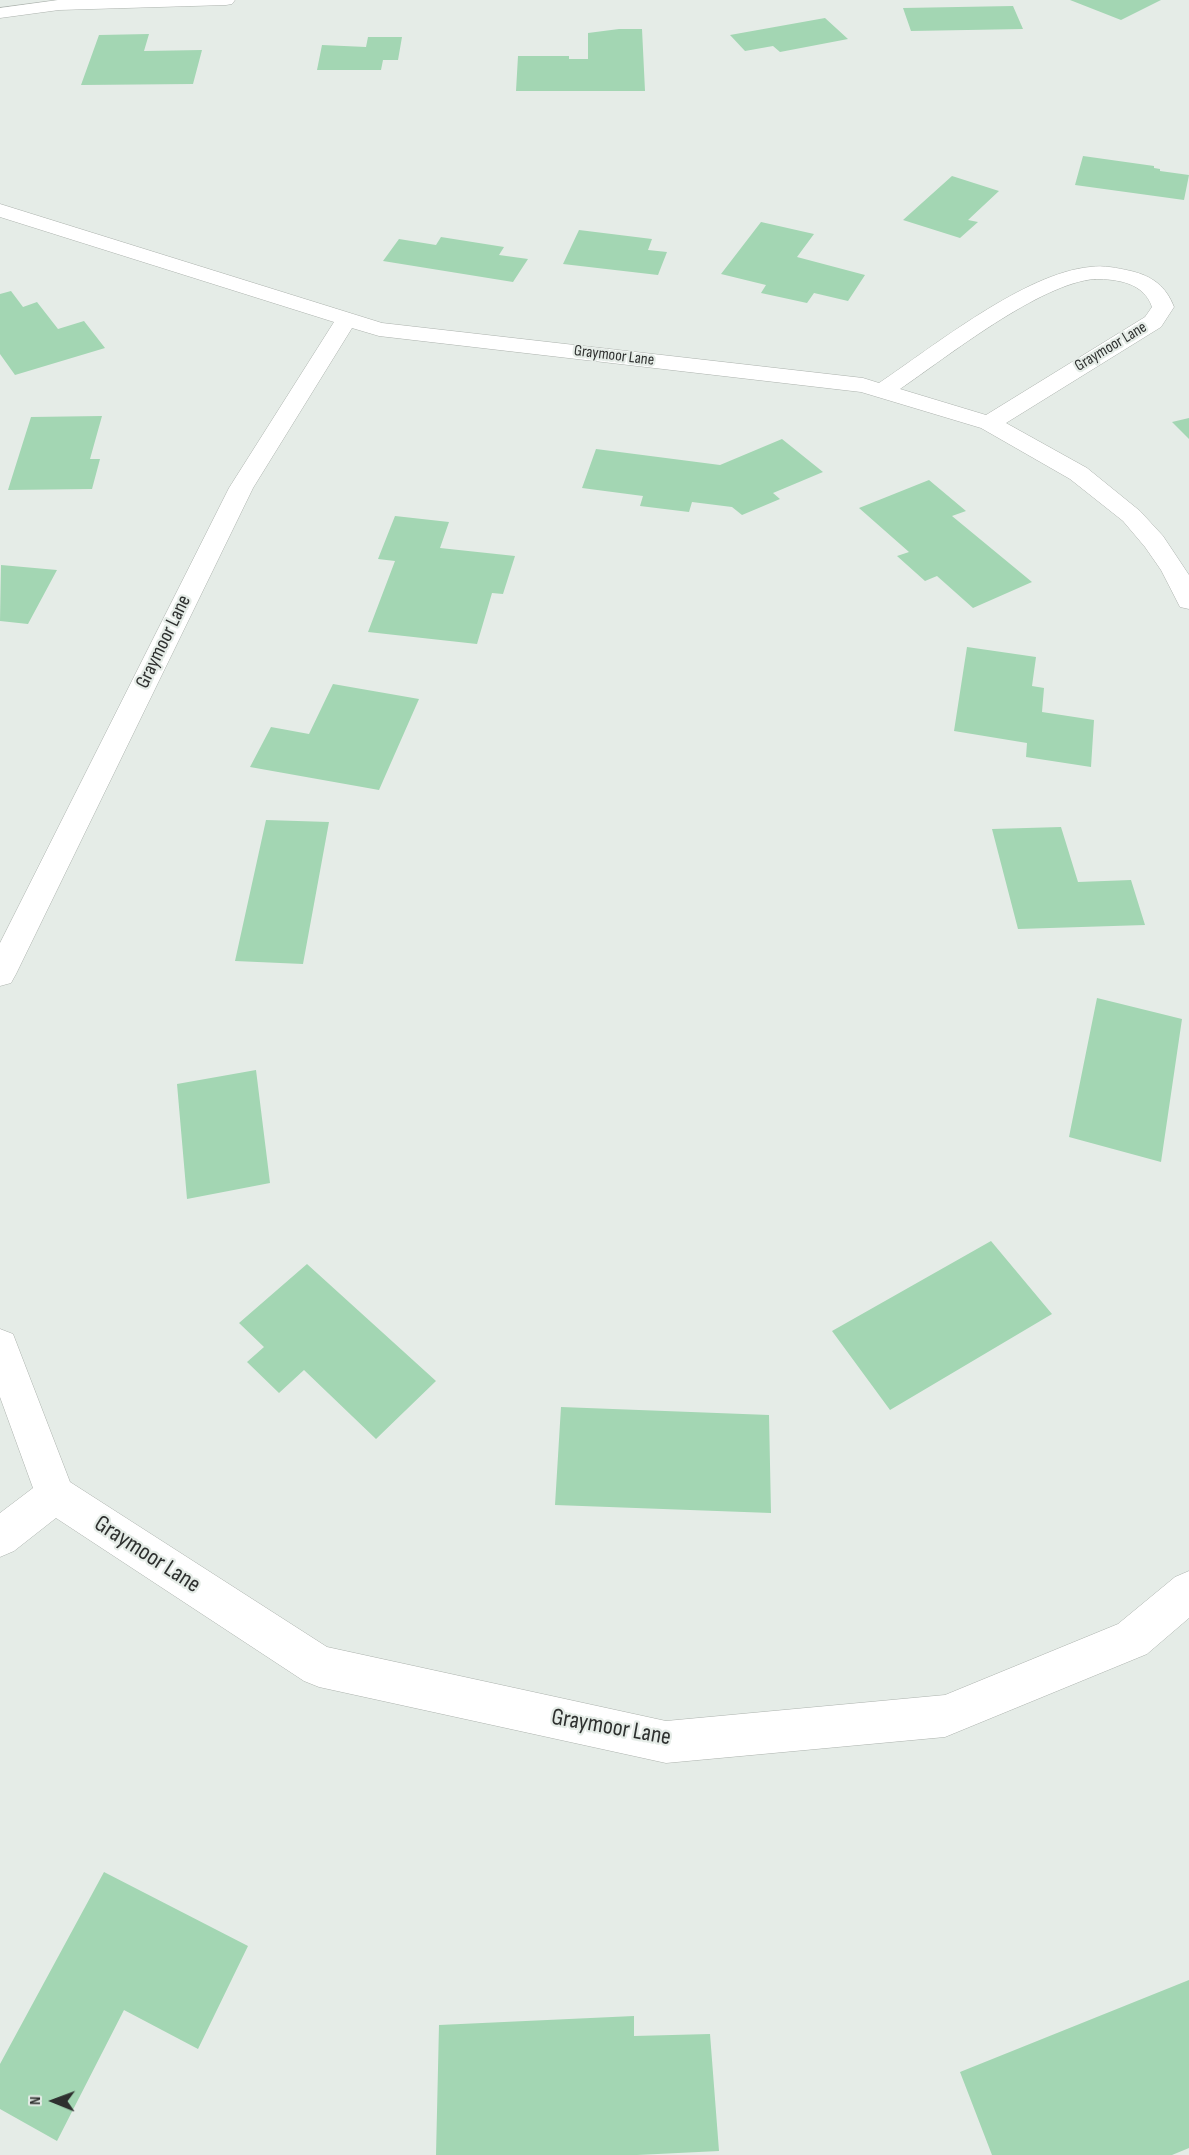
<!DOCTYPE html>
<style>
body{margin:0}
#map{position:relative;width:1189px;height:2155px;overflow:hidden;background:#e5ece7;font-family:"Sofia Sans Condensed",sans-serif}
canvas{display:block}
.north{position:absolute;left:24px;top:2071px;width:60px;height:60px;-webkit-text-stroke:4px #e5ece7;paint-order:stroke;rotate:271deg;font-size:16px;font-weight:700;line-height:24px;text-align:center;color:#2e302f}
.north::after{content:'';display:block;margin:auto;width:21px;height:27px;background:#2e302f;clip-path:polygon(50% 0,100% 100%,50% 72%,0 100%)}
</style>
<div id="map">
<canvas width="1189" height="2155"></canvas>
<div class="north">N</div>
</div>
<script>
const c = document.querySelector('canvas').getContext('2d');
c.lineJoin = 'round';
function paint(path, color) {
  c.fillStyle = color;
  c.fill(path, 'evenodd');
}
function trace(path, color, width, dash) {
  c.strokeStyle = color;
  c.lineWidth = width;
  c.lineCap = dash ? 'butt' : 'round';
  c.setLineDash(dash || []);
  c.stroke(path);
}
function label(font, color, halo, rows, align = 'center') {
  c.font = font + ' "Sofia Sans Condensed",sans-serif';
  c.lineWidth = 4.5;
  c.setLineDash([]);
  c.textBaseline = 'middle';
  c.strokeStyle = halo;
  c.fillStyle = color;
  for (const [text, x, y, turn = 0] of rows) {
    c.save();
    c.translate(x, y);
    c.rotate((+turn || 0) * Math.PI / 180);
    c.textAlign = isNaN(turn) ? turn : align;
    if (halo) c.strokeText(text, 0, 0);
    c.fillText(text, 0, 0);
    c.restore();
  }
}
paint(new Path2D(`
 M 1070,0 L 1161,0 L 1121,20 Z
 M 1013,6 L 1023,29 L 911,31 L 903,8 Z
 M 825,18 L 848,39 L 780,52 L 773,46 L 745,51 L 730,35 Z
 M 619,29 L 642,29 L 645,91 L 516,91 L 518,56 L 569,56 L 569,59 L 588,59 L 588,33 Z
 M 149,34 L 144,51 L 202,50 L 193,84 L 81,85 L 99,35 Z
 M 368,37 L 402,37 L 398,60 L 383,60 L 381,70 L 317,70 L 322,45 L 366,47 Z
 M 1083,156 L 1154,166 L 1154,168 L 1160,169 L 1160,171 L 1189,175 L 1184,200 L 1075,185 Z
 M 952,176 L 999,191 L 968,220 L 978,222 L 960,238 L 903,220 Z
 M 761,222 L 814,234 L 797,257 L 865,275 L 848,301 L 814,293 L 807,303 L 761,293 L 766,285 L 721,274 Z
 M 579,230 L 652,239 L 648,250 L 667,252 L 658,275 L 563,264 Z
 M 441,237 L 504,247 L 499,255 L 528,259 L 513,282 L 383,261 L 399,239 L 436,245 Z
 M 11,291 L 23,307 L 37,302 L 58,329 L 84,321 L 105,348 L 15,375 L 0,354 L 0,294 Z
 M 102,416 L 90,459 L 100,459 L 92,489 L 8,490 L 31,417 Z
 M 1189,418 L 1189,439 L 1172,422 Z
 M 782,439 L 823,472 L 773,493 L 780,499 L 742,515 L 732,507 L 692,502 L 689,512 L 640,506 L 643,496 L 582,488 L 596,449 L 720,465 Z
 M 929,480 L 966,511 L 952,516 L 1032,582 L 973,608 L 937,576 L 925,581 L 897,556 L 909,552 L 859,508 Z
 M 395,516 L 449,522 L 440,548 L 515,556 L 503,594 L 492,593 L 477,644 L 368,632 L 395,561 L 378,559 Z
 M 1,565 L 57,570 L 28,624 L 0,621 Z
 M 967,647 L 1036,657 L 1032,686 L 1044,688 L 1042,712 L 1094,720 L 1091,767 L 1026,757 L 1027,743 L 954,731 Z
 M 333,684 L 419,699 L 379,790 L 250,767 L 271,727 L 309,734 Z
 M 266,820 L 329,822 L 303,964 L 235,961 Z
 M 1061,827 L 1078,882 L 1131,880 L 1145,925 L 1018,929 L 992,829 Z
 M 1097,998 L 1182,1019 L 1161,1162 L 1069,1137 Z
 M 256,1070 L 270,1183 L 187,1199 L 177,1084 Z
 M 991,1241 L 1052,1314 L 890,1410 L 832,1331 Z
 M 307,1264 L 436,1381 L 376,1439 L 304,1370 L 279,1393 L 247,1362 L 264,1347 L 239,1323 Z
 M 561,1407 L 769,1415 L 771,1513 L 555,1505 Z
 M 104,1872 L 248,1946 L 198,2049 L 124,2010 L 57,2141 L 0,2109 L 0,2064 Z
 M 1189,1980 L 1189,2148 L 1172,2155 L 992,2155 L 960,2072 Z
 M 634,2016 L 634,2036 L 710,2034 L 719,2151 L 637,2155 L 436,2155 L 439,2025 Z`), '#a3d6b3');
const minor = new Path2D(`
 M 58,0 L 235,0 L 232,4 L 226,5 L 59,10 L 0,18 L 0,8 Z
 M 0,204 L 382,323 L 863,378 L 879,383 C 934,346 1025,273 1090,267 C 1104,265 1117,268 1131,271 C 1152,276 1166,286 1174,307 L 1161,327 L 1006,423 L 1087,468 L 1140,511 L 1163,536 L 1189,575 L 1189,609 L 1180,607 L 1161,570 L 1145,547 L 1123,521 L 1070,479 L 981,428 L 861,392 L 379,336 L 352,328 L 253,488 L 16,974 L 11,983 L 0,986 L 0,943 L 229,488 L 334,322 L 0,217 ZM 1095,279 C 1118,279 1144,283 1152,307 L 1145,317 L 986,415 L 900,389 C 947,357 1040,283 1095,279 Z
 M 0,1329 L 13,1334 L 70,1482 L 327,1647 L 666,1721 L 945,1695 L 1118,1624 L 1175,1577 L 1189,1571 L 1189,1618 L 1147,1654 L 945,1737 L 666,1763 L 319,1687 L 304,1681 L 56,1518 L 14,1551 L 0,1557 L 0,1513 L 33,1488 L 0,1397 Z`);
trace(minor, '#acb2ad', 1);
paint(minor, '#fff');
label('16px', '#2e302f', '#e5ece7', [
 ["Graymoor Lane",1111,347,-31],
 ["Graymoor Lane",614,356,7]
]);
label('20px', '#2e302f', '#e5ece7', [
 ["Graymoor Lane",164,642,-64]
]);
label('24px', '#2e302f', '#e5ece7', [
 ["Graymoor Lane",147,1555,33],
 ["Graymoor Lane",611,1728,10]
]);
</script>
